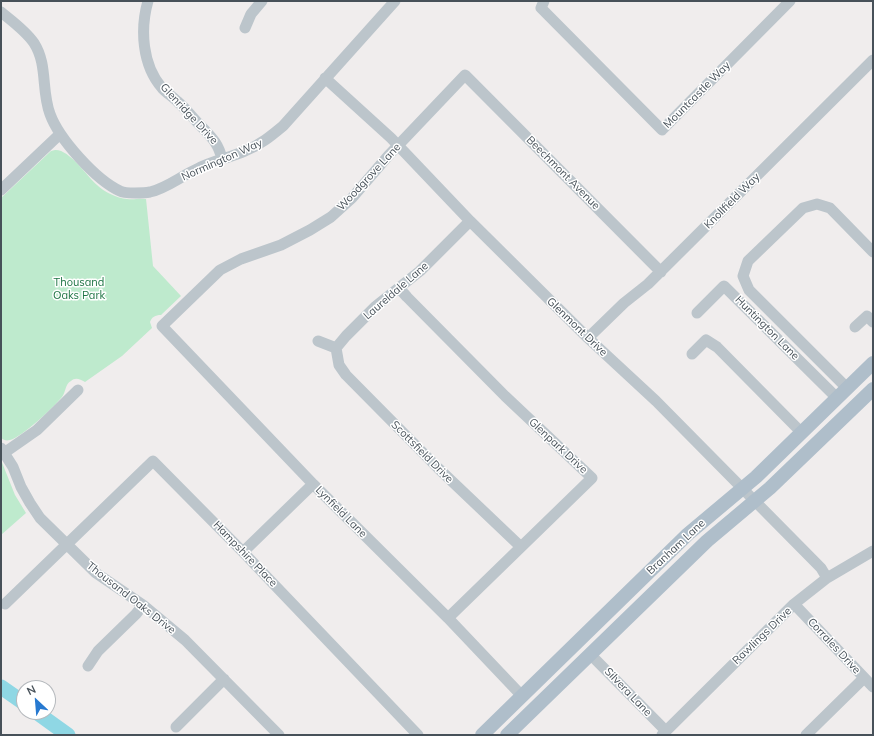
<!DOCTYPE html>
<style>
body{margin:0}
#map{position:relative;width:874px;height:736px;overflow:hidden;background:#f0eded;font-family:Mulish,sans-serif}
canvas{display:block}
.frame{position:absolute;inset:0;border:2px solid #475159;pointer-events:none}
.north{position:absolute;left:16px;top:680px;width:40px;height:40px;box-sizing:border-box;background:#fff;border:1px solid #b5b9bd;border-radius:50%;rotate:334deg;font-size:11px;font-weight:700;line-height:16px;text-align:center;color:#475159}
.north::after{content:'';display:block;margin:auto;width:14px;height:18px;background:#2779d0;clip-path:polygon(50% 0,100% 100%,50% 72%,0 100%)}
</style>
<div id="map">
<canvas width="874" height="736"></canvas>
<div class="frame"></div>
<div class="north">N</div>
</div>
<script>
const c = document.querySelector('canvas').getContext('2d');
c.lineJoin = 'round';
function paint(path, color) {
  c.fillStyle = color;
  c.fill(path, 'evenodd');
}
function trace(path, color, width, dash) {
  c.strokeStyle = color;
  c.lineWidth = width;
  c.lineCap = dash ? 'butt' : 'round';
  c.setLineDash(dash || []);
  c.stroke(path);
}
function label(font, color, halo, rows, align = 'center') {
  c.font = font + ' Mulish,sans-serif';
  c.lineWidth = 3;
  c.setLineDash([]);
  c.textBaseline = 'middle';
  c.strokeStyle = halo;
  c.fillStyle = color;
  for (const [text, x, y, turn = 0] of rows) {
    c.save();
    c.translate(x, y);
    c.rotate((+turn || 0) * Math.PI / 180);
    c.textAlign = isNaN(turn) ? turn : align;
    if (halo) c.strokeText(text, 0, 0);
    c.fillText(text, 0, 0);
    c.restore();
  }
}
paint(new Path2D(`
 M 55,150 C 69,149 86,175 97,185 C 104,192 117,198 127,199 C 134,200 139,198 146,199 L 153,266 L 181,296 L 161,315 C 155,315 152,317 150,322 L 152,328 L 122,356 L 85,382 C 80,379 75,377 71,381 C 65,384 66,392 62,397 C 54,407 22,437 10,440 C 6,441 4,440 1,438 L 1,198 L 51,151 Z
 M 1,460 L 15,495 L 26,513 L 1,535 Z`), '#beeacd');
trace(new Path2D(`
 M 1,687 L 24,703
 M 36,712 L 68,735`), '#8fd7e4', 15);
trace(new Path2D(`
 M 148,1 C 140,29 142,65 162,88 C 167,93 173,97 178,102 C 186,109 192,117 199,124 C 211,137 218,142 222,159
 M 544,1 L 541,8 L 662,130 L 790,1
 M 1,12 C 12,21 26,31 34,43 C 48,65 41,90 50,114 C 59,139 96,180 120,191 C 125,194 145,193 150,192 C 167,188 181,176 197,169 C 212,161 229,158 245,151 C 260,145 271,136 283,126 L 395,1
 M 245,28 L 251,14 L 262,1
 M 325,78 L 391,138 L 470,221 L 588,338 L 656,401 L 821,568 L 827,578
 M 1,190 L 60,134
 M 399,288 L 407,297 L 505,396 L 592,478 L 448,618
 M 697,313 L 724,286 L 837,398
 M 855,327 L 867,316 L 873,322
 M 588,338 L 624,303 L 648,284 L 873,60
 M 318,341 L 336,348 L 346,336 L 376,306 L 420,271 L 470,221
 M 336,348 L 339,365 L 346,375 L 438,468 L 521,547
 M 692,354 L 706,340 L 717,347 L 802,433
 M 847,388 L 749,290 L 743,276 L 748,261 L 803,208 L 817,204 L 830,208 L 873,252
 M 1,448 L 13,467 L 21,487 L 30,503 L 40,518 L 96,573 L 143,605 L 185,640 L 279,735
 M 4,453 L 37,430 L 78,390
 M 243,552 L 313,484
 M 5,604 L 153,461 L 243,552 L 418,735
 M 794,604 L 873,687
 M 590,654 L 666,731
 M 88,666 L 98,651 L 136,614 L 143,605
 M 522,696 L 448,618 L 313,484 L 162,326 L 220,270 L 241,259 L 281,245 L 310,230 L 331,217 L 352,198 L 388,156 L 465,75 L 661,272
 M 176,727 L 224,679
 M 662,735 L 794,604 L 827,578 L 873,551
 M 806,735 L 864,678`), '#bcc5cb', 11);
trace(new Path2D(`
 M 482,735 L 688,534 L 756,477 L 873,363
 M 507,735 L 707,541 L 770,488 L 873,389`), '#afbeca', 14);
label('11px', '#475159', '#fff', [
 ["Mountcastle Way",697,95,-45],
 ["Glenridge Drive",189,114,47],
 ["Normington Way",222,160,-24],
 ["Beechmont Avenue",563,173,45],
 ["Woodgrove Lane",369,177,-47],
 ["Knollfield Way",732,201,-45],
 ["Laureldale Lane",396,291,-41],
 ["Glenmont Drive",577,327,44],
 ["Huntington Lane",767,328,45],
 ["Glenpark Drive",558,446,43],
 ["Scottsfield Drive",422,452,45],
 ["Lynfield Lane",341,512,45],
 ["Branham Lane",676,547,-43],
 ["Hampshire Place",245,554,46],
 ["Thousand Oaks Drive",131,598,38],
 ["Rawlings Drive",762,636,-44],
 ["Corrales Drive",834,646,47],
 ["Silvera Lane",628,692,46]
]);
label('11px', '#1e7444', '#fff', [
 ["Thousand",79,283],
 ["Oaks Park",79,296]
]);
</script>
